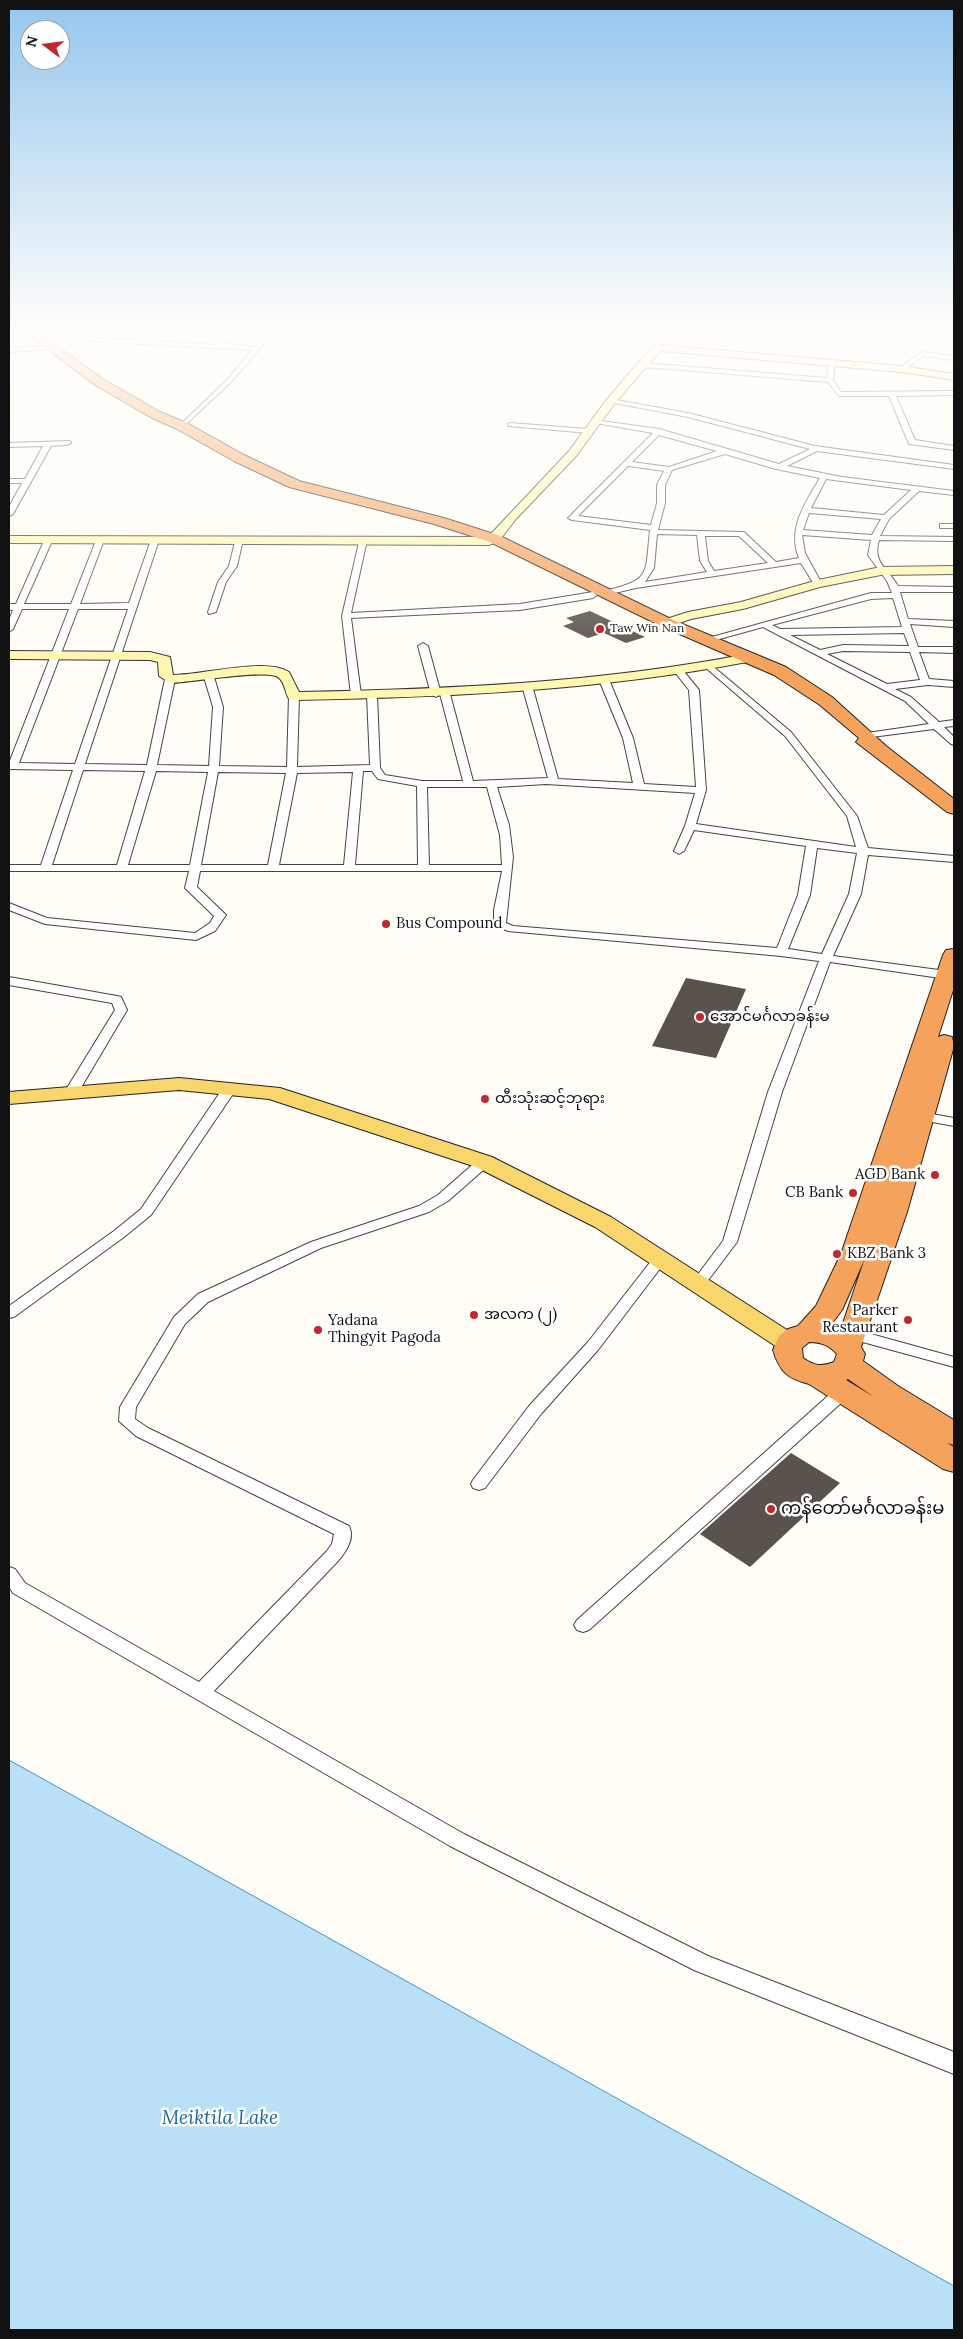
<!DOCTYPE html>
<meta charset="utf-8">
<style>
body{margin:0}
#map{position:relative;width:963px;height:2339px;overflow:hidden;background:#fffdf5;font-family:Lora,serif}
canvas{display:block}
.frame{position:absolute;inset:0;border:10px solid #111;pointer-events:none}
.north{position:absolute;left:20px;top:20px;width:50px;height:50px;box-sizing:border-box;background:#fff;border:1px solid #a0a0a0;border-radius:50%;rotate:285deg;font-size:14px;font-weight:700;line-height:20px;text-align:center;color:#111}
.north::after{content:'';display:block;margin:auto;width:18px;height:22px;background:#c4262e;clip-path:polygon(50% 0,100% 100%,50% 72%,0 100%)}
</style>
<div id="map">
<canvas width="963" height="2339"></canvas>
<div class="frame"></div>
<div class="north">N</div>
</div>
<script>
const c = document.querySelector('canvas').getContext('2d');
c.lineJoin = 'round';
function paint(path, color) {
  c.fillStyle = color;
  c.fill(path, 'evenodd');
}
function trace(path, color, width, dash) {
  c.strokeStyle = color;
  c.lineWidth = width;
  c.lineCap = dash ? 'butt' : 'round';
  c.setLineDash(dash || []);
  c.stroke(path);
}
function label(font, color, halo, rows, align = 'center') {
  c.font = font + ' Lora,"Noto Sans Myanmar",serif';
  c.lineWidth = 5;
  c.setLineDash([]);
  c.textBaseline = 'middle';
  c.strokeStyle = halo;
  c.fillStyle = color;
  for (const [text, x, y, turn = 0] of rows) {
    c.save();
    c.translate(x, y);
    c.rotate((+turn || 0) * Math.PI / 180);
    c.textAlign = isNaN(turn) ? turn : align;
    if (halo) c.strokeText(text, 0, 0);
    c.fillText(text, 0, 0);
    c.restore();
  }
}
const water = new Path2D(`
 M 9,1760 L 954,2286 L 954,2330 L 9,2330 Z`);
paint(water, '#b9e0f7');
trace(water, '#3f96cf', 1);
paint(new Path2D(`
 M 590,611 L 645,637 L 626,643 L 604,633 L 588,638 L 563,626 L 574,622 L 566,618 Z
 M 686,978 L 746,989 L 716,1058 L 652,1046 Z
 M 791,1453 L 840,1483 L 750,1567 L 700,1534 Z`), '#5a524d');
const street = new Path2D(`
 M 223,334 L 230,334 L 223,343 L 255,347 L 265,334 L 272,334 L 232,381 L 182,428 L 180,427 L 180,425 L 228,379 L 252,350 L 85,341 L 82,339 L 85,337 L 217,345 L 216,343 Z
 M 662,334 L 669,334 L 661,345 L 661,349 L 657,349 L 655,345 Z
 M 51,346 L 53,349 L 9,352 L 9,348 Z
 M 922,352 L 954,356 L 954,360 L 923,356 L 904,370 L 900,370 L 900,368 Z
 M 832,361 L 835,363 L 833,380 L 841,392 L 954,391 L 954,395 L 896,396 L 915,440 L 954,446 L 954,450 L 909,444 L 889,396 L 839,396 L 828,382 L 644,367 L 641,365 L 644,363 L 827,378 L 829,363 Z
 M 611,399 L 688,413 L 815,446 L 954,465 L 954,469 L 817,451 L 787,466 L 842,477 L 954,491 L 954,495 L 919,491 L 889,519 L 880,536 L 954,537 L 954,541 L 879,540 C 872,563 888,568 898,586 L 954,587 L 954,592 L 900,592 L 908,619 L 954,621 L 954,627 L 910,624 L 918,647 L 954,647 L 954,653 L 919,652 L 929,679 L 954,681 L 954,687 L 928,685 L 895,689 L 911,697 L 939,722 L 954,720 L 954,726 L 944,727 L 954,737 L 954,745 L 951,744 L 934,729 L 864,738 L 864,734 L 867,733 L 929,724 L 905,701 L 763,627 L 705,643 L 701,640 L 871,593 L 892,593 L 887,581 L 868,555 L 871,540 L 802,535 L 805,553 L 822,584 L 818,587 L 815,586 L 801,563 L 636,588 L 602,596 L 602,592 C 651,579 645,578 650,530 L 572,520 L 568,518 L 653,433 L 596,423 L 593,421 L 594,420 L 659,429 L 779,464 L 810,449 L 688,417 L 609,402 L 608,401 ZM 659,435 L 717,451 L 669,467 L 632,462 ZM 725,454 L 776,469 L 820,478 C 805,503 787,529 799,558 L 776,562 L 744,532 L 658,530 L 665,503 L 665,485 L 672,470 ZM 628,466 L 664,471 L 657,485 L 657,503 L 651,525 L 578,516 ZM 826,479 L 911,490 L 884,515 L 811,508 ZM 809,513 L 881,519 L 872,535 L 803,530 ZM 657,534 L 697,535 L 700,561 L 707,572 L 645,582 L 654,568 ZM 705,536 L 739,536 L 768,563 L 714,571 L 708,561 ZM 893,598 L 902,627 L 780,629 L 772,625 L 871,599 ZM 904,633 L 909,646 L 843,645 L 820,650 L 790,635 ZM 843,651 L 910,652 L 920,680 L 887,684 L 827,654 Z
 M 510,423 L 589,429 L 593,431 L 589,433 L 508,426 L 508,424 Z
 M 70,441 L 71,443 L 67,445 L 51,446 L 13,514 L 9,516 L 9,507 L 22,483 L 9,483 L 9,479 L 25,479 L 43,446 L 9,447 L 9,443 Z
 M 940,524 L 954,524 L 954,528 L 940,528 Z
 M 97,538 L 104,540 L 80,604 L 129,603 L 151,540 L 155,538 L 159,540 L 85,764 L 147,765 L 165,679 L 170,676 L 175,679 L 157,765 L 209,766 L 213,707 L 204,677 L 209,674 L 214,677 L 223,707 L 219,766 L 287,767 L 289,696 L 294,693 L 299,696 L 297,767 L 370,765 L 367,695 L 372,692 L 377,695 L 380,768 L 385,775 L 422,781 L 463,781 L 440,694 L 436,697 L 431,694 L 418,646 L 423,643 L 428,646 L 441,694 L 445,691 L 450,694 L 473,781 L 548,778 L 523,689 L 528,686 L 533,689 L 558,779 L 633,783 L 623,738 L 600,682 L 605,679 L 610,682 L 633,738 L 644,784 L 696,787 L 689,690 L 674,671 L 679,668 L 682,669 L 699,690 L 706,790 L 696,824 L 856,847 L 847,816 L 785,736 L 706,668 L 704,666 L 709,663 L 791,732 L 857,816 L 868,848 L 954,856 L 954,862 L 868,855 L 861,894 L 833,956 L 954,972 L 954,980 L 830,962 L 782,1092 L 737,1242 L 703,1287 L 693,1287 L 691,1284 L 693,1281 L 723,1241 L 768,1092 L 819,961 L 781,956 L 508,931 L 494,925 L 494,910 L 502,871 L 200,871 L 197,887 L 226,915 L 215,931 L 196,940 L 45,924 L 9,910 L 9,903 L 47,918 L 195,933 L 210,923 L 214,916 L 185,888 L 189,871 L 9,871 L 9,865 L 41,865 L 73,770 L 9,769 L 9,763 L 69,609 L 22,609 L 13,629 L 9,632 L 9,620 L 13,610 L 9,610 L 9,604 L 16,604 L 44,541 L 48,539 L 52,541 L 24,604 L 71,604 ZM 78,609 L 128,609 L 75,764 L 19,763 ZM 83,770 L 145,771 L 117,865 L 52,865 ZM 156,771 L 208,772 L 190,865 L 128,865 ZM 363,771 L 372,771 L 378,779 L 417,786 L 418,865 L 355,865 ZM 218,772 L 286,773 L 268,865 L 201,865 ZM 353,772 L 344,865 L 279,865 L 297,773 ZM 546,784 L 695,793 L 685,826 L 674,851 L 679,854 L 684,851 L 694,830 L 806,846 L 798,895 L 777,948 L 513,926 L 506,923 L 513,857 L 509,825 L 497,787 ZM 427,787 L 487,787 L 500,835 L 502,865 L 429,865 ZM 817,848 L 857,853 L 849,894 L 822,954 L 788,949 L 810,895 Z
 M 236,538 L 243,540 L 237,566 L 226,582 L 216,612 L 209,614 L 208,612 L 218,582 L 229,566 Z
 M 360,538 L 367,540 L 351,613 L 520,604 L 593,592 L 597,595 L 593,598 L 520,610 L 351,618 L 361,695 L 356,698 L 351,695 L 342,616 Z
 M 9,977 L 117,996 L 121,997 L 127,1010 L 76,1096 L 71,1097 L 64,1093 L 115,1010 L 112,1003 L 9,985 Z
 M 230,1084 L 237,1088 L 151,1215 L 124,1237 L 14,1317 L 9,1318 L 9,1306 L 114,1231 L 141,1209 L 225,1085 Z
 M 916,1111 L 954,1118 L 954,1126 L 911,1118 L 909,1115 Z
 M 484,1158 L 489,1159 L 491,1162 L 489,1165 L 448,1201 L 429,1212 L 321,1248 L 208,1302 L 185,1324 L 136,1407 L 135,1419 L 148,1428 L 349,1526 C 355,1538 346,1552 338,1561 L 214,1691 L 464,1834 L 708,1956 L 954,2052 L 954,2074 L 694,1970 L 450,1846 L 13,1593 L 9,1587 L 9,1567 L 15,1569 L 25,1583 L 199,1682 L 326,1552 L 332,1544 L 334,1534 L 136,1436 L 119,1421 L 120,1407 L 174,1317 L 198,1294 L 311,1242 L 419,1206 L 438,1195 L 479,1159 Z
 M 660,1254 L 665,1256 L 667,1259 L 665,1262 L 598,1350 L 541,1414 L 485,1488 L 479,1490 L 473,1488 L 471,1484 L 473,1480 L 529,1406 L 588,1342 L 655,1256 Z
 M 853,1329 L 954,1357 L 954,1367 L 848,1338 L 845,1334 L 848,1330 Z
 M 844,1385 L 850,1387 L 852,1391 L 850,1395 L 589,1630 L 583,1632 L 577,1630 L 574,1625 L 577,1620 L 838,1387 Z`);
const secondary = new Path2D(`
 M 659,345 L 902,366 L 954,374 L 954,380 L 902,372 L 660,351 L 615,403 L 577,455 L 516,519 L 499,541 L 489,545 L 9,543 L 9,536 L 488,537 L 569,451 L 607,399 L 651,348 Z
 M 954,566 L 954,574 L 881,575 L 820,587 L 743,609 L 691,619 L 659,630 L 653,626 L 654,623 L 688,612 L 741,602 L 818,580 L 881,567 Z
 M 9,651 L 150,652 L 170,657 L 173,675 C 202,675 266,657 289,672 L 299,692 C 451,689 598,683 747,654 L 754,658 L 747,662 C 595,691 448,697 294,700 L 289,699 C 285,693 285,683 279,678 C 270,668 188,683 170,683 L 159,676 L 158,662 L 150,660 L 9,659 Z`);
const primary = new Path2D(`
 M 179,1078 L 280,1088 L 492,1157 L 611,1217 L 798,1337 L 802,1343 L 798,1349 L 789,1352 L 780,1349 L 595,1227 L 476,1167 L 269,1099 L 179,1090 L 9,1104 L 9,1092 Z`);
const highway = new Path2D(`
 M 27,334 L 40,334 L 103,379 L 160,412 L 187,423 L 244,455 L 299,481 L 444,518 L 500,536 L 673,620 L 786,667 L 832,697 L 886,746 L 954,799 L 954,814 L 947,812 L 856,742 L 859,738 L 820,705 L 774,675 L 661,626 L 490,542 L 434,524 L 289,487 L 234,461 L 177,429 L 152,418 L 95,385 Z
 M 954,949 L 954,987 L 938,1037 L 944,1035 L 952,1037 L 954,1046 L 907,1212 L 861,1347 L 865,1354 L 863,1361 L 898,1386 L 954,1420 L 954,1445 L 947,1443 L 954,1447 L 954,1472 L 943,1469 L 809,1384 C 787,1378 780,1372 773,1350 L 779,1336 L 788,1329 L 798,1326 L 816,1306 L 841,1254 L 943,955 L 946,950 ZM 865,1258 L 841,1329 L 830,1326 L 842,1310 ZM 809,1342 C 821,1342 829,1345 837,1354 L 834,1362 C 822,1367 814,1366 803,1358 L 802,1348 ZM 848,1379 L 874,1397 L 846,1380 Z`);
trace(street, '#444', 2);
trace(secondary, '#333', 2);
trace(primary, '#222', 2);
trace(highway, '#222', 2);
paint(street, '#fff');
paint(secondary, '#fff6b0');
paint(primary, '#f9d66b');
paint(highway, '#f5a25d');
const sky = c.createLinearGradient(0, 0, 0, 662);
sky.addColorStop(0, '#95c6ee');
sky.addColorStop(0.5, '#fffefa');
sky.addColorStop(1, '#fffefa00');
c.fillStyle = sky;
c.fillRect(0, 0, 963, 662);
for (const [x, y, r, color] of [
 [600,629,5,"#c4262e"],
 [386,924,5,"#c4262e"],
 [700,1017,5,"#c4262e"],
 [485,1099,5,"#c4262e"],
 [935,1175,5,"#c4262e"],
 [853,1193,5,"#c4262e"],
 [837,1254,5,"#c4262e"],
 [474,1315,5,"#c4262e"],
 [908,1320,5,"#c4262e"],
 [318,1330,5,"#c4262e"],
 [771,1509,5,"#c4262e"]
]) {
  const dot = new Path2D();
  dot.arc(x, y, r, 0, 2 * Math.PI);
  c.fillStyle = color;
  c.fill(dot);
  trace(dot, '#fff', 2);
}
label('12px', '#111', '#fff', [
 ["Taw Win Nan",610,629]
], 'left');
label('15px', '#111', '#fff', [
 ["Bus Compound",396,924],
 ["အောင်မင်္ဂလာခန်းမ",710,1017],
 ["ထီးသုံးဆင့်ဘုရား",495,1099],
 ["AGD Bank",925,1175,"right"],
 ["CB Bank",843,1193,"right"],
 ["KBZ Bank 3",847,1254],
 ["Parker",898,1311,"right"],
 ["Restaurant",898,1328,"right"],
 ["အလက (၂)",484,1315],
 ["Yadana",328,1321],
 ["Thingyit Pagoda",328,1338]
], 'left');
label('18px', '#111', '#fff', [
 ["ကန်တော်မင်္ဂလာခန်းမ",781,1509]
], 'left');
label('italic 19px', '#1768a6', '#fff', [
 ["Meiktila Lake",220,2119]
]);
</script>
